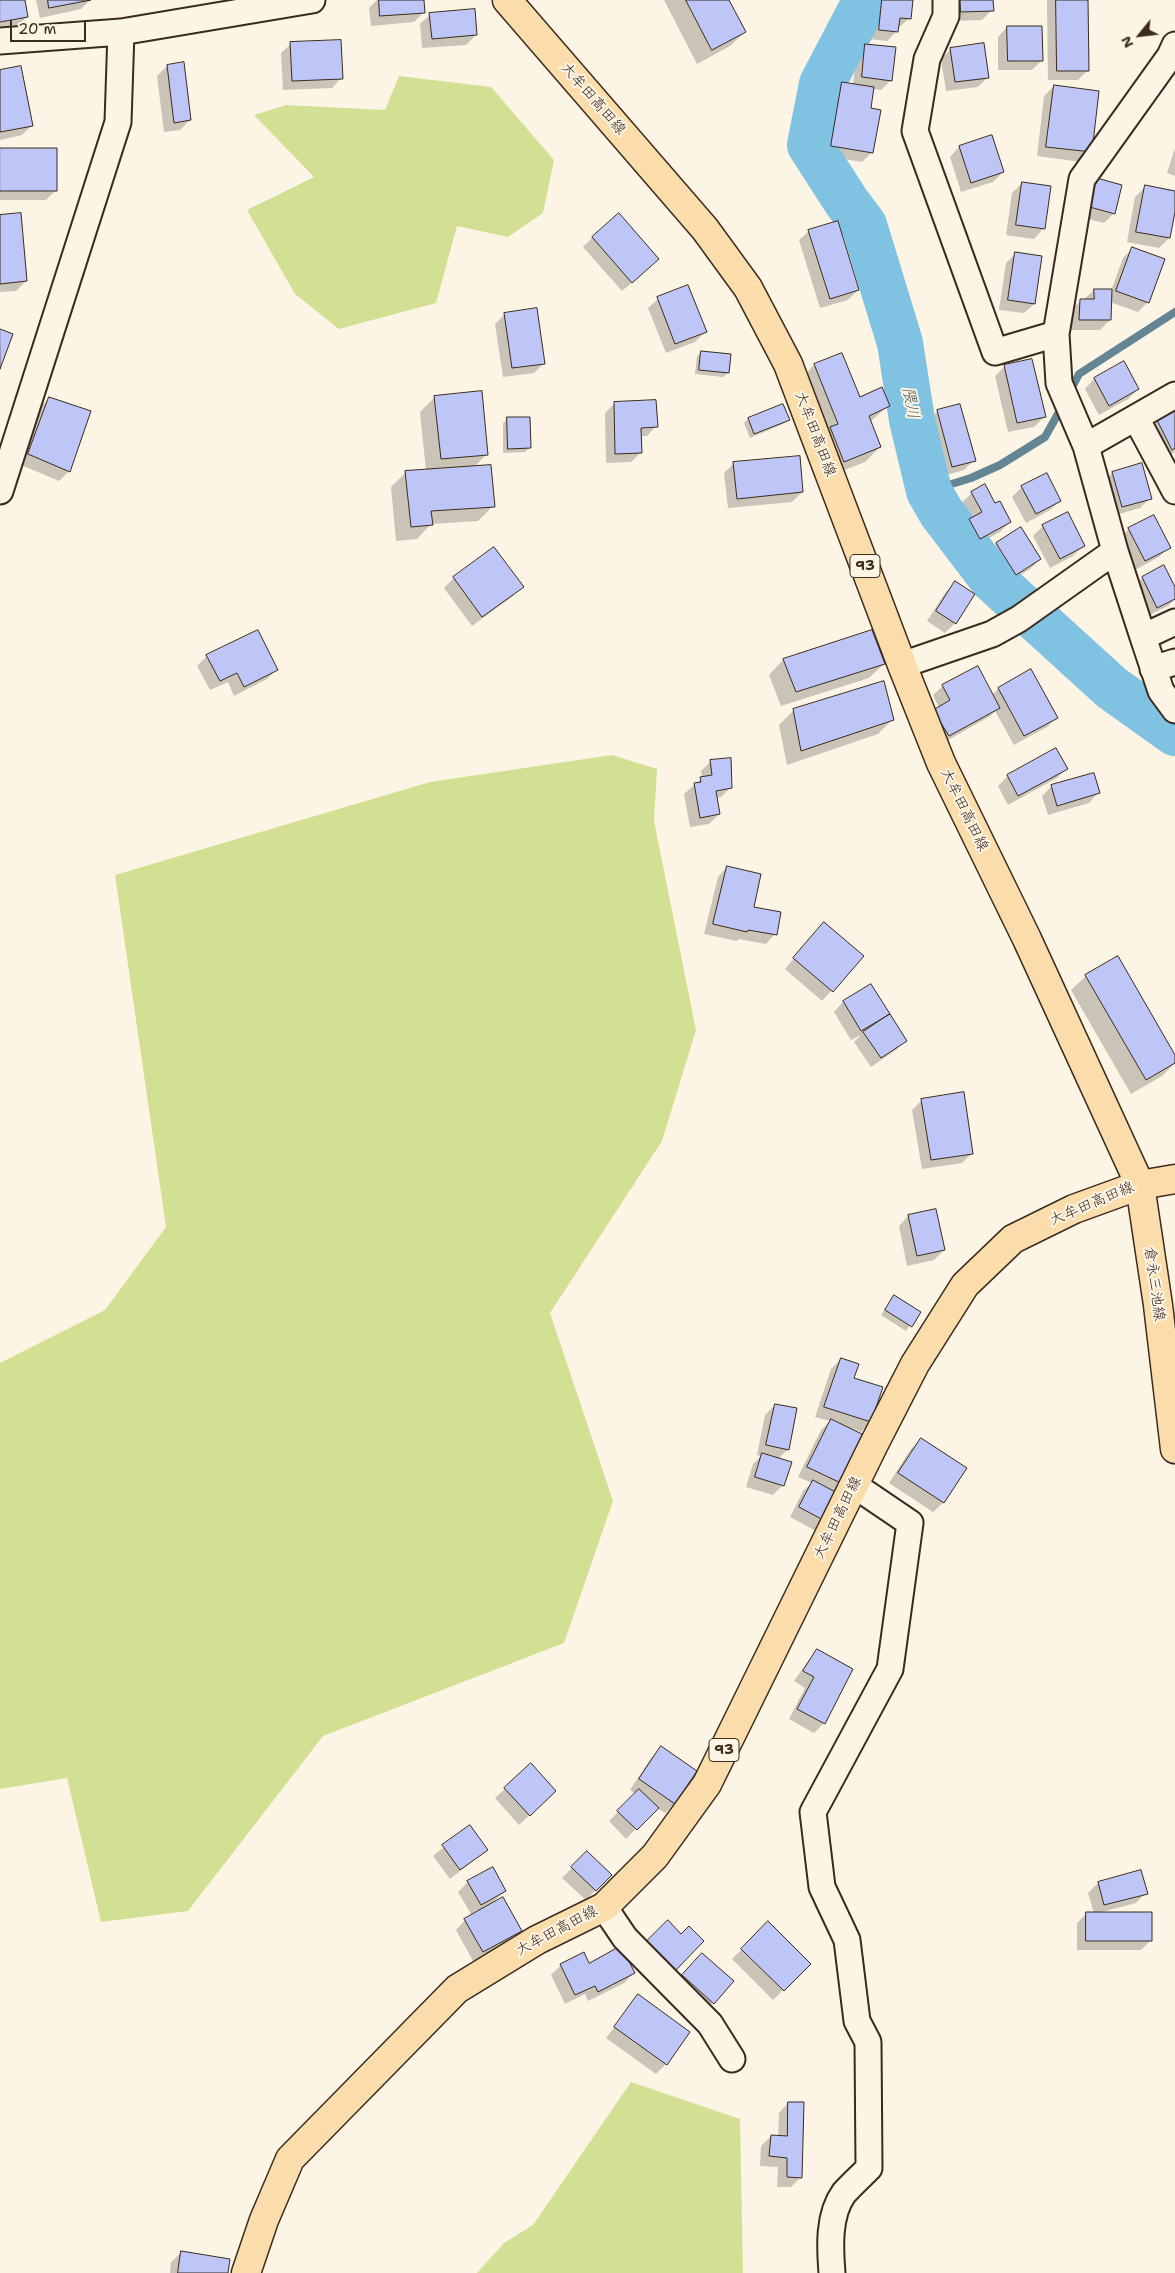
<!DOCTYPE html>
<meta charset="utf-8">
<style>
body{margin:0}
#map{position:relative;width:1175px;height:2273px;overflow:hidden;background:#fcf5e5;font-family:"Shantell Sans",sans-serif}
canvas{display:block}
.north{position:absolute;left:1115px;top:10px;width:50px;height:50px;-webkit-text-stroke:4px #fcf5e5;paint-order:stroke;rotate:241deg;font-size:14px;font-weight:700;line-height:20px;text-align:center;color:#3b2a1e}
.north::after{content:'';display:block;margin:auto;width:18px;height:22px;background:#3b2a1e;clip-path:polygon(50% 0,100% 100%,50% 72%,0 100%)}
.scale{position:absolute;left:10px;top:20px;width:76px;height:22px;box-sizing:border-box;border:2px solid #3b2a1e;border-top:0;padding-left:6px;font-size:15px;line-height:18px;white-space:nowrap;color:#3b2a1e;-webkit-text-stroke:4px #fcf5e5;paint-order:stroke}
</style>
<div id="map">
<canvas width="1175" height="2273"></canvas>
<div class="north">N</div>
<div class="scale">20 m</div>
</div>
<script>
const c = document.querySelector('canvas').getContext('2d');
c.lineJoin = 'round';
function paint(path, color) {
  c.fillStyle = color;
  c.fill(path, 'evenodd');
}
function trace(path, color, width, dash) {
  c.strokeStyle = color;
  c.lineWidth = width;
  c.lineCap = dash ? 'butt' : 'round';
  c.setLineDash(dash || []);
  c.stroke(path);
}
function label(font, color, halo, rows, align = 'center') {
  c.font = font + ' "Shantell Sans","Klee One",sans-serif';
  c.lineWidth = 4;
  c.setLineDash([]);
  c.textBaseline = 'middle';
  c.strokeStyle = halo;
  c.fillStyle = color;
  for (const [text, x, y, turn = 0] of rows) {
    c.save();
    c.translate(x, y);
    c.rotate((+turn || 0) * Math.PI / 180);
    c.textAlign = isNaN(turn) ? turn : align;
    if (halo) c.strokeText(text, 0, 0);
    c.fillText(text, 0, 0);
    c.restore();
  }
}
paint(new Path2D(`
 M 399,76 L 491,87 L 554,160 L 543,213 L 508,237 L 457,226 L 436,303 L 339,329 L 295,294 L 247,210 L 314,177 L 254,115 L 286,105 L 385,110 Z
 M 612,755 L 657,769 L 654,821 L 696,1030 L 662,1141 L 550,1313 L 613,1501 L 564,1643 L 323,1736 L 188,1911 L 101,1922 L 67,1778 L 0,1789 L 0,1363 L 105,1310 L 166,1227 L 115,875 L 430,782 Z
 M 631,2082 L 740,2119 L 743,2273 L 477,2273 L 504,2243 L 533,2225 Z`), '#d3e093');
paint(new Path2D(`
 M 0,0 L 24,0 L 27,17 L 17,26 L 0,30 Z
 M 36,0 L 90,0 L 81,9 L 40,18 Z
 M 377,0 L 423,0 L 424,12 L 414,22 L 371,26 L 369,8 Z
 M 664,0 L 728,0 L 745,32 L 730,46 L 697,64 Z
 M 880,0 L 912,0 L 910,18 L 898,28 L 897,31 L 887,41 L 869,39 L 873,7 Z
 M 951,0 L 992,0 L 992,10 L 982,20 L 951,21 Z
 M 1047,0 L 1086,0 L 1088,70 L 1078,80 L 1048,80 Z
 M 430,15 L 476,35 L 466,45 L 422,48 L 420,24 Z
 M 1007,27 L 1042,60 L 1032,70 L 998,70 L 998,37 Z
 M 291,44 L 341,78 L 332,88 L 283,90 L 281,53 Z
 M 865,45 L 891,80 L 881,90 L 873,89 L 870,109 L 872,152 L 862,162 L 822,155 L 833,93 L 842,83 L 853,85 L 856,55 Z
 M 951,49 L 988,77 L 978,87 L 946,91 L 941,59 Z
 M 167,66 L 190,120 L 180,130 L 164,132 L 157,76 Z
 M 0,71 L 31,126 L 22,135 L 0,140 Z
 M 1054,86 L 1091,152 L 1081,162 L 1037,156 L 1044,96 Z
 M 992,137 L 1003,172 L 993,182 L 961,192 L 950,157 L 959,147 Z
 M 1175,148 L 1175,176 L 1167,173 Z
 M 0,149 L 56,190 L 46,200 L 0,200 Z
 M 1022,183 L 1049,188 L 1043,229 L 1034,239 L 1006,235 L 1012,193 Z
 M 1145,187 L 1175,192 L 1175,205 L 1169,238 L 1159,248 L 1127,242 L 1135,197 Z
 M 1083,188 L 1114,213 L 1104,223 L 1076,216 Z
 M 0,216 L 26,281 L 16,291 L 0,292 Z
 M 809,231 L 858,290 L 848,300 L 820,308 L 799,240 Z
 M 593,237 L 648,269 L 622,291 L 583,247 Z
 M 1133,248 L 1148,302 L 1138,312 L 1110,302 L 1110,320 L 1100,330 L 1070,330 L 1070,310 L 1095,290 L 1111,291 L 1123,258 Z
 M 1016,253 L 1034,304 L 1024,313 L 999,310 L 1006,263 Z
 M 658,299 L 705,332 L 695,342 L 666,353 L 648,308 Z
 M 505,314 L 544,363 L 534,373 L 503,377 L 495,324 Z
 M 702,352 L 728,373 L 723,377 L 695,374 L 697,356 Z
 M 841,354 L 859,398 L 888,406 L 870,422 L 880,447 L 865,462 L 829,476 L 800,380 L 814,365 Z
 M 1124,363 L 1138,389 L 1128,399 L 1099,415 L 1085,389 L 1094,379 Z
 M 1005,366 L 1044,417 L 1034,427 L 1008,432 L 995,376 Z
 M 435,397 L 487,454 L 473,468 L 493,506 L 478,521 L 431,524 L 417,539 L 396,541 L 391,487 L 406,472 L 426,471 L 420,412 Z
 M 49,398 L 69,471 L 59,481 L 19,464 L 40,408 Z
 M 615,403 L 656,426 L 647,436 L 640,436 L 640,453 L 631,462 L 606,463 L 605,413 Z
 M 782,405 L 788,420 L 783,424 L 750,438 L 744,423 L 748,419 Z
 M 938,411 L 974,460 L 964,470 L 942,476 L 928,421 Z
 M 1175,412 L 1175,452 L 1162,459 L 1148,430 L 1158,421 Z
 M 508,419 L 529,448 L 525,452 L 503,453 L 503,423 Z
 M 734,463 L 802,492 L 792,502 L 728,508 L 724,473 Z
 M 1112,473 L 1150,498 L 1140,508 L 1112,516 L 1103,483 Z
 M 1022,487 L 1060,501 L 1050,510 L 1026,523 L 1012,497 Z
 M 972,493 L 995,505 L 1010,522 L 1000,532 L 970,548 L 960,529 L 971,519 L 962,502 Z
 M 1153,516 L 1169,547 L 1159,557 L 1135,570 L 1119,539 L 1129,529 Z
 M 1043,526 L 1083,546 L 1073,556 L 1050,568 L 1033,536 Z
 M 1021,529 L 1040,559 L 1030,569 L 1006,584 L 987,554 L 996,544 Z
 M 494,548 L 522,586 L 513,596 L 472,626 L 444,588 L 454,578 Z
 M 1143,578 L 1175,590 L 1175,599 L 1168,606 L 1147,616 L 1133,587 Z
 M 955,583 L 955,623 L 945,633 L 927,621 L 945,593 Z
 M 207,656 L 276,670 L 267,679 L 234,696 L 228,682 L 210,690 L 197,666 Z
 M 783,660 L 884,664 L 869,678 L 781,706 L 769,675 Z
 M 1031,671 L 1057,717 L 1047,727 L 1014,745 L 995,711 L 989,717 L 939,745 L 924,721 L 939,708 L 933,695 L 943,686 L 992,695 L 998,689 Z
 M 794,710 L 893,719 L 878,734 L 787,765 L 779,725 Z
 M 1056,750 L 1066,768 L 1057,778 L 1008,805 L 998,786 L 1008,776 Z
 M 711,761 L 731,787 L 721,797 L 716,798 L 719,814 L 709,824 L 690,827 L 684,794 L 702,778 L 701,771 Z
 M 1052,786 L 1098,793 L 1089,803 L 1048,815 L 1042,796 Z
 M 727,867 L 752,908 L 775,934 L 766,944 L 739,939 L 737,941 L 704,934 L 718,877 Z
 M 814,933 L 862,956 L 822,1001 L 785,969 Z
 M 1086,976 L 1175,1057 L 1175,1063 L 1162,1076 L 1131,1094 L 1071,990 Z
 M 871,985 L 905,1041 L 896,1050 L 871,1067 L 854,1042 L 861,1035 L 851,1040 L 834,1012 L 843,1002 Z
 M 922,1100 L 972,1153 L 962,1163 L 922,1169 L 912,1110 Z
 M 908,1216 L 944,1250 L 934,1260 L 907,1266 L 899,1226 Z
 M 894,1296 L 919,1312 L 906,1331 L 881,1315 Z
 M 841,1359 L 852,1379 L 870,1422 L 861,1432 L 853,1429 L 842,1483 L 833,1492 L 826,1521 L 816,1531 L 790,1517 L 803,1491 L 812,1483 L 798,1477 L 821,1430 L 830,1421 L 815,1417 L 831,1369 Z
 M 775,1405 L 788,1449 L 778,1459 L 783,1485 L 773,1495 L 746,1487 L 753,1464 L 761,1456 L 757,1455 L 765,1415 Z
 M 921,1440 L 965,1469 L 943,1503 L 933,1512 L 889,1483 L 911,1449 Z
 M 817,1651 L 824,1723 L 814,1733 L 789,1719 L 805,1688 L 794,1681 L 808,1661 Z
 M 661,1748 L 674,1804 L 665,1813 L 657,1808 L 626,1839 L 609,1821 L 636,1794 L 630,1790 L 651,1758 Z
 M 505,1789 L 545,1801 L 519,1825 L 495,1798 Z
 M 470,1826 L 487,1850 L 450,1879 L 433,1856 Z
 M 587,1853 L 610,1875 L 586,1900 L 562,1878 Z
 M 1141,1872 L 1146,1893 L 1136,1903 L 1102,1912 L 1150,1941 L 1141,1950 L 1077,1950 L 1077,1923 L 1087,1913 L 1094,1913 L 1088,1893 L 1098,1883 Z
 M 468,1882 L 505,1891 L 491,1904 L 520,1930 L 510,1940 L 473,1961 L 456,1930 L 465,1920 L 479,1912 L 478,1910 L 471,1914 L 458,1892 Z
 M 668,1922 L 681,1935 L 703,1941 L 666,1978 L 639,1951 Z
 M 768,1923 L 809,1964 L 773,2000 L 732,1959 Z
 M 588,1964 L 634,1973 L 624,1983 L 588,2001 L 585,1994 L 565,2004 L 551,1975 L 561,1965 Z
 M 692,1964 L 732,1982 L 703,2013 L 673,1986 Z
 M 639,1996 L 689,2032 L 666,2064 L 656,2074 L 606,2038 Z
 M 788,2103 L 801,2177 L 791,2187 L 777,2187 L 778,2167 L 760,2166 L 761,2146 L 771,2136 L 778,2137 L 779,2113 Z
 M 181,2253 L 226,2273 L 170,2273 L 171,2262 Z`), '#0003');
trace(new Path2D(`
 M 1069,393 L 1079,374 L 1175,312
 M 929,491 L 971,478 L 1000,465 L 1045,437 L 1063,405`), '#648593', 8);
trace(new Path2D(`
 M 866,0 L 822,84 L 810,145 L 846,201 L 864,225 L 900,343 L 912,420 L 929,491 L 941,512 L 992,579 L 1112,688 L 1175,733`), '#80c2e1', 46);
const building = new Path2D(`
 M 0,0 L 25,0 L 28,17 L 0,22 Z
 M 48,0 L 91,0 L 49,8 Z
 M 379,0 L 424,0 L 425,13 L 380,16 Z
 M 686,0 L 729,0 L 746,32 L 712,50 Z
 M 882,0 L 913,0 L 911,19 L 900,18 L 898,32 L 879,30 Z
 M 960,0 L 993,0 L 994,11 L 961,12 Z
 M 1056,0 L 1088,0 L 1089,71 L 1057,71 Z
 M 475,9 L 477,35 L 432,39 L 429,13 Z
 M 1007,26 L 1042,26 L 1043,61 L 1008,61 Z
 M 341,40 L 343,79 L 292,81 L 290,42 Z
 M 984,43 L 989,78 L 955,82 L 950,48 Z
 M 865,44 L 896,47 L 892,81 L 862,77 Z
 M 184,62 L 191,120 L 174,123 L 167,65 Z
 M 21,66 L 33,126 L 0,132 L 0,70 Z
 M 842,82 L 874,87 L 871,108 L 881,110 L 873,153 L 831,146 Z
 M 1054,85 L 1099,91 L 1092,152 L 1046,147 Z
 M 992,135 L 1004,172 L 971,183 L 959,146 Z
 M 0,148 L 57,148 L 57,191 L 0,191 Z
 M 1093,177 L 1122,185 L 1115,214 L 1086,206 Z
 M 1022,182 L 1051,186 L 1045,229 L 1016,225 Z
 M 1145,185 L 1175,191 L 1175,212 L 1170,238 L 1136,232 Z
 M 21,213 L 27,281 L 0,284 L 0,215 Z
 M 619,213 L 659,259 L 632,283 L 592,237 Z
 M 838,221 L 859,290 L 830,299 L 808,230 Z
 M 1132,247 L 1165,259 L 1149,303 L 1116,291 Z
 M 1015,252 L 1042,256 L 1035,304 L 1008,300 Z
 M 688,285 L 707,332 L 675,344 L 657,297 Z
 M 1094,289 L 1112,289 L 1111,320 L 1079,320 L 1080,299 L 1094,299 Z
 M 537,308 L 545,364 L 512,368 L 504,313 Z
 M 0,329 L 13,334 L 0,369 Z
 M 701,351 L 731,354 L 729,373 L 699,370 Z
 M 842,353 L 860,397 L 882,387 L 890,406 L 869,416 L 881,447 L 844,462 L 830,427 L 838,424 L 814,364 Z
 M 1032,359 L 1046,417 L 1017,423 L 1004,365 Z
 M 1124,361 L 1139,389 L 1109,406 L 1094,378 Z
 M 482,391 L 488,455 L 441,459 L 434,396 Z
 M 49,397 L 91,411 L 70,472 L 28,454 Z
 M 656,400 L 658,427 L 641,428 L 642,453 L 615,454 L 614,402 Z
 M 783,404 L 790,420 L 754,434 L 748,418 Z
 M 960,404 L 976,461 L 952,467 L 937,410 Z
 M 1175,411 L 1175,448 L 1172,450 L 1157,420 Z
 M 507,417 L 530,417 L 531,448 L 508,449 Z
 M 800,456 L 803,492 L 737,499 L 733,462 Z
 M 1142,463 L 1152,499 L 1122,507 L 1112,472 Z
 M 491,465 L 495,507 L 431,511 L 433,525 L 411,527 L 405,471 Z
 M 1047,473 L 1061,501 L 1036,514 L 1021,486 Z
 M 985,484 L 995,503 L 1000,501 L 1011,522 L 980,539 L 969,519 L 982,512 L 971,492 Z
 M 1068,512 L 1085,546 L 1060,559 L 1042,525 Z
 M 1154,515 L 1171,548 L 1145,561 L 1128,528 Z
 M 1021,527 L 1041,559 L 1016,575 L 996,543 Z
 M 494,547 L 524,587 L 482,617 L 453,577 Z
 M 1164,565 L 1175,587 L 1175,599 L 1157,608 L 1142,577 Z
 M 955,581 L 975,594 L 956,624 L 936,611 Z
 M 258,630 L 278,670 L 244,687 L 237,673 L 220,681 L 206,655 Z
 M 872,630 L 885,664 L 796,692 L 783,659 Z
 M 978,666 L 1000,708 L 949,736 L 933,710 L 950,700 L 942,685 Z
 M 1031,669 L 1058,718 L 1024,736 L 998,688 Z
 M 884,681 L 894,720 L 801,751 L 793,709 Z
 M 1056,748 L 1068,769 L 1018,796 L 1007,775 Z
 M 731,758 L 732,788 L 716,791 L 720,814 L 700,818 L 694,783 L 701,782 L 700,777 L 712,775 L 710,760 Z
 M 1094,773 L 1100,793 L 1057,806 L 1051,785 Z
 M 727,866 L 761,874 L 754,907 L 781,912 L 777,935 L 748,930 L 747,932 L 713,924 Z
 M 824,922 L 864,956 L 833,992 L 793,958 Z
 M 1118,956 L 1175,1055 L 1175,1063 L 1146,1080 L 1085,975 Z
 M 871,984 L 890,1014 L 861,1031 L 843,1001 Z
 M 890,1014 L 907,1041 L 881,1058 L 863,1032 Z
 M 964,1092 L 973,1154 L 931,1160 L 921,1099 Z
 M 936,1209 L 945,1250 L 917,1256 L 908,1215 Z
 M 894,1295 L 921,1312 L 912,1327 L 885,1310 Z
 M 841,1358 L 859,1364 L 854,1378 L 883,1387 L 871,1422 L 824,1407 Z
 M 775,1404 L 797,1408 L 789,1450 L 766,1445 Z
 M 831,1419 L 866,1436 L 843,1484 L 807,1467 Z
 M 921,1438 L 967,1468 L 944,1503 L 898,1473 Z
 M 762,1453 L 792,1462 L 784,1486 L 755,1477 Z
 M 813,1480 L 841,1495 L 827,1522 L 799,1507 Z
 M 817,1649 L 853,1669 L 825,1724 L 797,1709 L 814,1677 L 803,1671 Z
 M 661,1746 L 697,1771 L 675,1804 L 639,1779 Z
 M 531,1763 L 556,1791 L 530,1816 L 504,1788 Z
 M 639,1789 L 659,1808 L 637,1830 L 617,1811 Z
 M 470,1825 L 488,1850 L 460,1870 L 442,1845 Z
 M 587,1851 L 612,1875 L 596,1891 L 571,1867 Z
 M 493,1867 L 506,1891 L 481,1905 L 467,1881 Z
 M 1141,1870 L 1148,1894 L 1104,1905 L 1098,1882 Z
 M 503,1897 L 522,1931 L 483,1952 L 464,1919 Z
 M 1086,1912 L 1152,1912 L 1152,1941 L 1086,1941 Z
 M 668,1920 L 681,1934 L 689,1926 L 704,1941 L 676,1970 L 647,1941 Z
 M 768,1921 L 811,1964 L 784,1991 L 741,1949 Z
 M 621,1946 L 635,1973 L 598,1992 L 595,1986 L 575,1995 L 560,1964 L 584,1952 L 589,1963 Z
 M 702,1953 L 734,1981 L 714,2004 L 682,1975 Z
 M 638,1994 L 690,2032 L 667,2065 L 614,2027 Z
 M 788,2102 L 804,2102 L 802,2178 L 787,2177 L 787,2158 L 769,2156 L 771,2135 L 787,2136 Z
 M 181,2251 L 230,2259 L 228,2273 L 178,2273 Z`);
paint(building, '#bdc6f7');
trace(building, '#3b2a1e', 1);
const minor = new Path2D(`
 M 946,0 L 946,16 L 927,59 L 915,131 L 995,352 L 1056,334
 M 0,41 L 121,32 L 312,0
 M 1175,395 L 1086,446 L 1115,551 L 1143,637 L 1175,622
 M 1136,418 L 1175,491
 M 1086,446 L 1059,383 L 1056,334 L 1082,179 L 1170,56 L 1175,45
 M 0,491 L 118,122 L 121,32
 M 1143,637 L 1161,691 L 1175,710
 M 902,665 L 992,634 L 1019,619 L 1115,551
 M 1153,669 L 1175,662
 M 604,1907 L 625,1938 L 710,2024 L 732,2059
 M 832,2273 C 830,2248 828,2215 844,2193 C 852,2184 861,2176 869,2168 L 868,2042 L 857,2021 L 847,1940 L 822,1887 L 813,1812 L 890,1669 L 910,1523 L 854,1485`);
const major = new Path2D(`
 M 507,0 L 705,229 L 748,288 L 788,364 L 902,665 L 941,763 L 1027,939 L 1140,1185 L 1158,1305 L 1175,1449
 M 246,2273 L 264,2220 L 290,2159 L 457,1989 L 537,1940 L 604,1907 L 655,1856 L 707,1784 L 874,1444 L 915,1364 L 965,1285 L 1013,1239 L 1074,1209 L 1140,1185 L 1175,1179`);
trace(minor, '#3b2a1e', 29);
trace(major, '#3b2a1e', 31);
trace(minor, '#fcf5e5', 25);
trace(major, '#faddab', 28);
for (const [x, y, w] of [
 [865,566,30],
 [724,1750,30]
]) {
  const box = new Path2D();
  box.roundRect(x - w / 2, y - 11.5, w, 23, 4);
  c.fillStyle = '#fcf5e5';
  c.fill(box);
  trace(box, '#3b2a1e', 1);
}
label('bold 14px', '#3b2a1e', null, [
 ["93",865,566],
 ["93",724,1750]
]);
label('15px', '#3b2a1e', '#fcf5e5', [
 ["大牟田高田線",593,99,49],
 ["大牟田高田線",815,434,69],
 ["大牟田高田線",964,810,64],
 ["大牟田高田線",1092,1204,-23],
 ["倉永三池線",1154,1284,82],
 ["大牟田高田線",838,1518,-64],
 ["大牟田高田線",557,1931,-28]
]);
label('italic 16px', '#505858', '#fcf5e5', [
 ["隈川",910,403,80]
]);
</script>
